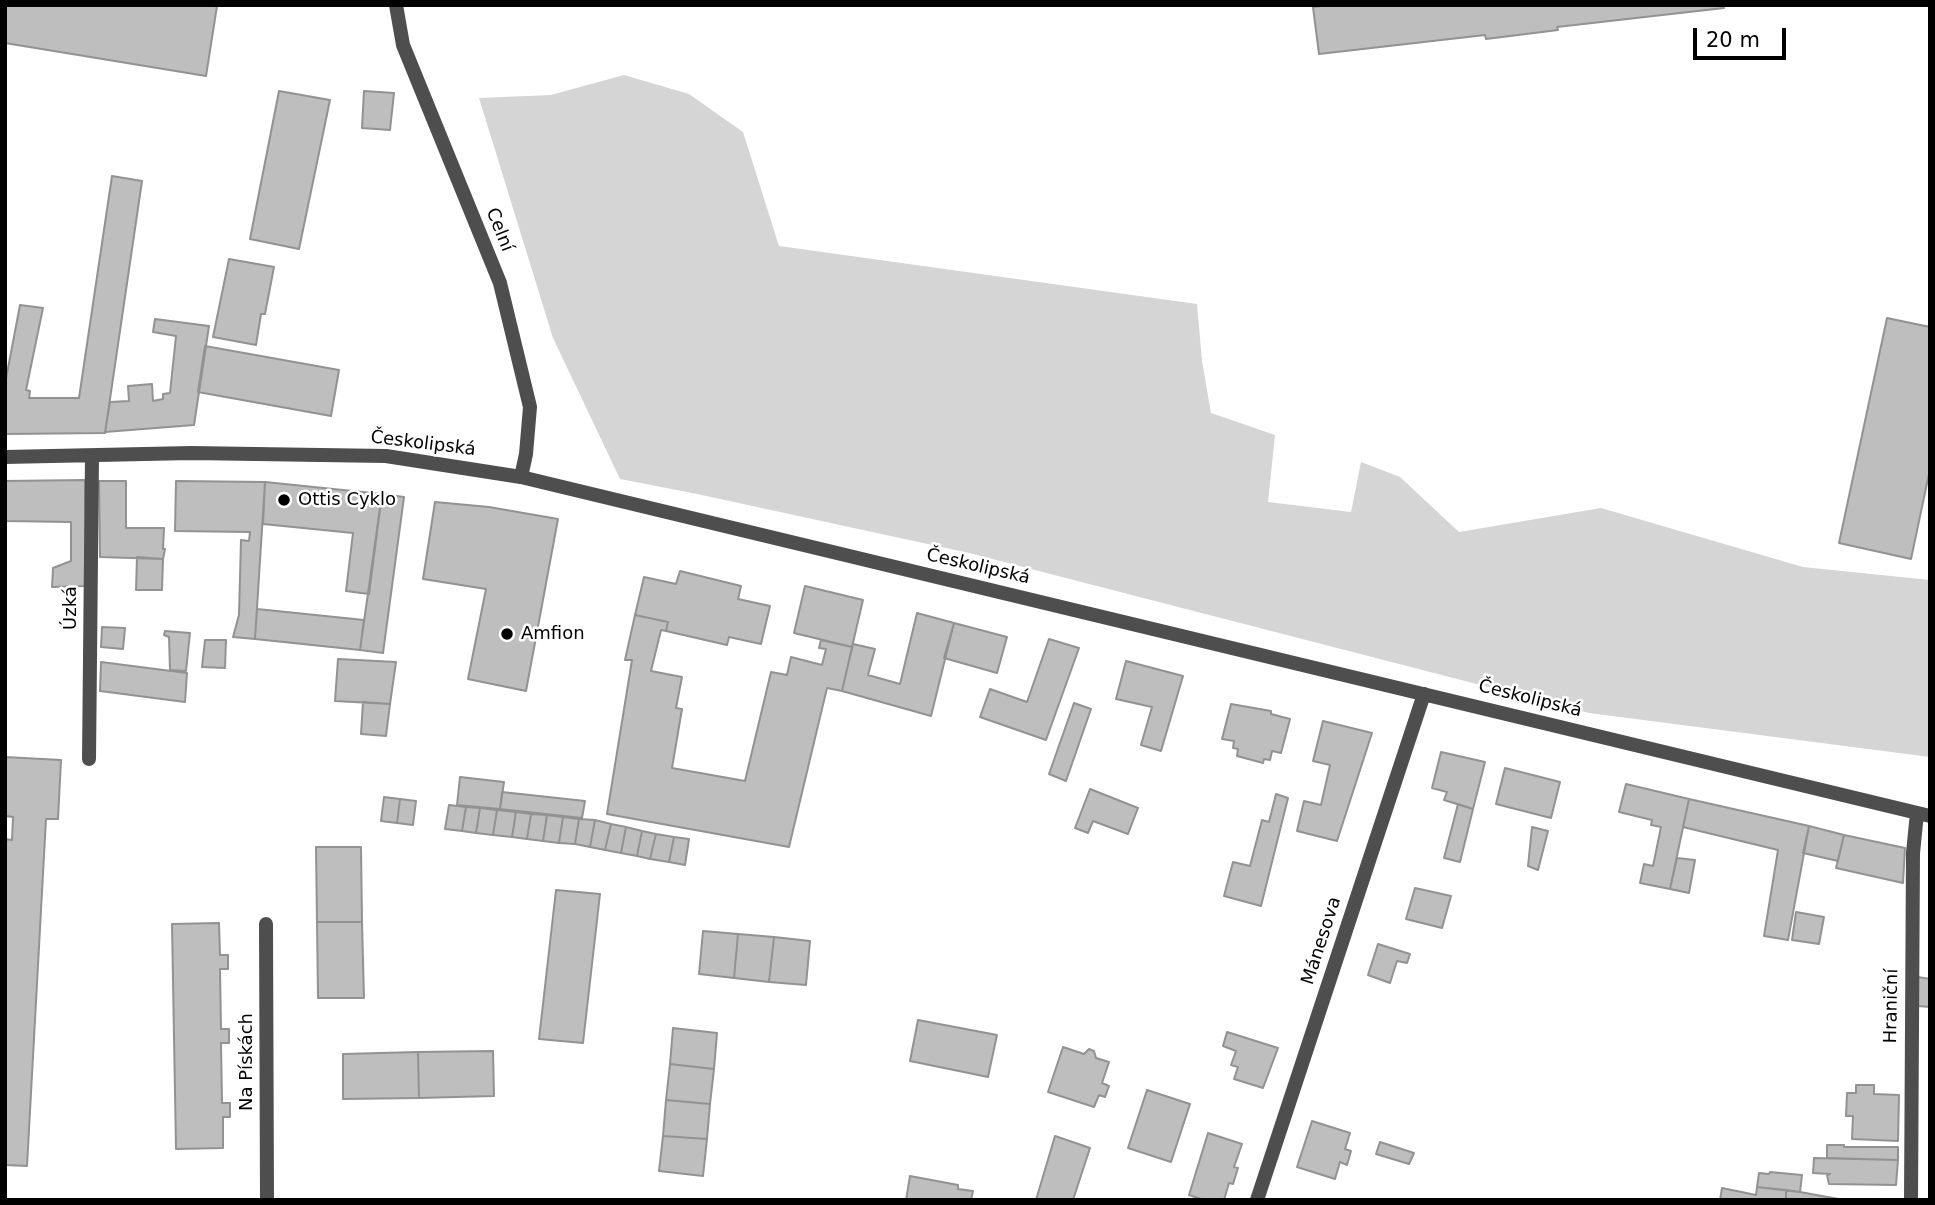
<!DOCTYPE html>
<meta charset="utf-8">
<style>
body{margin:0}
#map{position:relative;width:1935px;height:1205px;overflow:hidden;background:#fff;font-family:"DejaVu Sans",sans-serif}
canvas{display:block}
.frame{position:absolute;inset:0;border:7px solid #000;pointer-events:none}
.scale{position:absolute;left:1693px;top:28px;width:93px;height:32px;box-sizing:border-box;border:4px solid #000;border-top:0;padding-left:9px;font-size:21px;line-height:24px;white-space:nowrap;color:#000;-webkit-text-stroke:5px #fff;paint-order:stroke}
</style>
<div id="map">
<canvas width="1935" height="1205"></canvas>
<div class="frame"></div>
<div class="scale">20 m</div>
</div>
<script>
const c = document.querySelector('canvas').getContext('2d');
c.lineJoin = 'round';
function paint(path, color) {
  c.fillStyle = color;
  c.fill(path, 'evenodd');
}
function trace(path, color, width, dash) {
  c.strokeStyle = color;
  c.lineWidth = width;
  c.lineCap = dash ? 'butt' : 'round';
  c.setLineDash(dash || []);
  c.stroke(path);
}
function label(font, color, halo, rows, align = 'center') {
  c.font = font + ' "DejaVu Sans",sans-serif';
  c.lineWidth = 5;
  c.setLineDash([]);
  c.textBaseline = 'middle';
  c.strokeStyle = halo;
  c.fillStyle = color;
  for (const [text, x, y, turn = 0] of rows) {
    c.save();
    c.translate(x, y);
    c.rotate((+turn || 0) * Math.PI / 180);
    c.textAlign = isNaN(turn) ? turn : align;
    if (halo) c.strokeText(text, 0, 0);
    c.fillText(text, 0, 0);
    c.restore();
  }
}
paint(new Path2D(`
 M 624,75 L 689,94 L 743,132 L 779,246 L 1197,304 L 1202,361 L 1211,413 L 1275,435 L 1268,502 L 1351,512 L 1361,462 L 1400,477 L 1459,532 L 1601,508 L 1803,567 L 1930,580 L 1930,757 L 1589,713 L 969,553 L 697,494 L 620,479 L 553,338 L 479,98 L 551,95 Z`), '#d5d5d5');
const building = new Path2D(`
 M 5,5 L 217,6 L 206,76 L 5,43 Z
 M 1329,5 L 1723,5 L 1724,8 L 1557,27 L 1558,30 L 1486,39 L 1485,35 L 1319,54 L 1313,7 Z
 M 279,91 L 330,100 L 299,249 L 250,239 Z
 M 364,91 L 394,93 L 390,130 L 362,128 Z
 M 112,176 L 142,181 L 105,433 L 5,434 L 5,384 L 20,305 L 43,308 L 26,390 L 30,391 L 29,398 L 79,398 Z
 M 229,259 L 274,267 L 265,314 L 261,314 L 256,345 L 213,337 Z
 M 1887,318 L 1930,327 L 1930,469 L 1911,559 L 1839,543 Z
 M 155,319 L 209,326 L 194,425 L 105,432 L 110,402 L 129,401 L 128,386 L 152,384 L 153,401 L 163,399 L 163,394 L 170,393 L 176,336 L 153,332 Z
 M 205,346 L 339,370 L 331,416 L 198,392 Z
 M 85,480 L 86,586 L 52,587 L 53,568 L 71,561 L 71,522 L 5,521 L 5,481 Z
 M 99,481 L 126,481 L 126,528 L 164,528 L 163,549 L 165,549 L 163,559 L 100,557 Z
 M 176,481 L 265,482 L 255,639 L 233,637 L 239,615 L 241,540 L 249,541 L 250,532 L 175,531 Z
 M 265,482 L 382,494 L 369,594 L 346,591 L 353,533 L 263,524 Z
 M 382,494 L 404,497 L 383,653 L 360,650 Z
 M 435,502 L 489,507 L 558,519 L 526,691 L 468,679 L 486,589 L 423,579 Z
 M 137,557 L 163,559 L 162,590 L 136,590 Z
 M 680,571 L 741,586 L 738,599 L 770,606 L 761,644 L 729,637 L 727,645 L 666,631 L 668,622 L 635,615 L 644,577 L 676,584 Z
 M 805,586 L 863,600 L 852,647 L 794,633 Z
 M 257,609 L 364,620 L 360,650 L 255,639 Z
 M 917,613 L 954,623 L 931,716 L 842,691 L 853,644 L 875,649 L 868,675 L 900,684 Z
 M 635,615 L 668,622 L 666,631 L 661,630 L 651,671 L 682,677 L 676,708 L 682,709 L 672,768 L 745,781 L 771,672 L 787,675 L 791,657 L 822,665 L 826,649 L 819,648 L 821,640 L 852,647 L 842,691 L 827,688 L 789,847 L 607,814 L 632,660 L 625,660 Z
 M 954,623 L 1007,637 L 997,673 L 944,658 Z
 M 102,627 L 125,628 L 123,649 L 101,647 Z
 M 165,631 L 190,633 L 186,671 L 170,670 L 169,637 L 164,635 Z
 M 1049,639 L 1079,648 L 1046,740 L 980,717 L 990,689 L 1027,702 Z
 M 205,640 L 226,640 L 225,668 L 202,667 Z
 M 338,659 L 396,662 L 390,704 L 335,701 Z
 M 1126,661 L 1183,676 L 1161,751 L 1141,745 L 1152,707 L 1116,699 Z
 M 101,662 L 187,673 L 185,702 L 100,691 Z
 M 363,702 L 390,704 L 386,736 L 361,734 Z
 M 1074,703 L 1091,709 L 1066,781 L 1049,774 Z
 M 1231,704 L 1271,711 L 1271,714 L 1290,719 L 1281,753 L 1272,751 L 1270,760 L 1264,759 L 1263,763 L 1237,756 L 1238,749 L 1233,748 L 1234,741 L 1222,739 Z
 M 1323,721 L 1372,733 L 1337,841 L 1297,831 L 1304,801 L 1321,805 L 1330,765 L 1313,761 Z
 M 1441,752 L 1485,762 L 1473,809 L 1444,800 L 1447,792 L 1432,788 Z
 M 5,757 L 61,760 L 58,819 L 46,819 L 27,1166 L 5,1165 L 5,839 L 12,840 L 13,817 L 5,816 Z
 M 1505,768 L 1560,782 L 1551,818 L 1496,804 Z
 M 460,777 L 504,782 L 500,809 L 457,805 Z
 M 1626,784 L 1689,799 L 1670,889 L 1640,883 L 1644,864 L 1653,866 L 1661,827 L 1651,825 L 1652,820 L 1619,812 Z
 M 1090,789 L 1138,808 L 1128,834 L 1093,821 L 1088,833 L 1075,828 Z
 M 502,792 L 585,801 L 582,818 L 500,809 Z
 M 1276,794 L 1288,798 L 1261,906 L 1224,896 L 1233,862 L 1250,866 L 1262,820 L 1269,822 Z
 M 384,797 L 400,799 L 397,823 L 381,821 Z
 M 400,799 L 416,801 L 413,825 L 397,823 Z
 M 1689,799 L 1809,826 L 1788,940 L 1764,936 L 1778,850 L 1683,827 Z
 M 1458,804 L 1473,809 L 1460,862 L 1444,858 Z
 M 449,805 L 466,807 L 462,831 L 445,829 Z
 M 466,807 L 480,808 L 476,833 L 462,831 Z
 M 480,808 L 497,810 L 493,835 L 476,833 Z
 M 497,810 L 516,812 L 512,837 L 493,835 Z
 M 516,812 L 531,814 L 527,839 L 512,837 Z
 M 531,814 L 547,815 L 543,841 L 527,839 Z
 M 547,815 L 563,817 L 559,843 L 543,841 Z
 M 563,817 L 579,819 L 575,844 L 559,843 Z
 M 579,819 L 595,820 L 590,847 L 575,844 Z
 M 595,820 L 611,824 L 605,850 L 590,847 Z
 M 611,824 L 626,827 L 621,853 L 605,850 Z
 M 1809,826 L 1844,835 L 1838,861 L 1803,853 Z
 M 626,827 L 642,831 L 637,856 L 621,853 Z
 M 1532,827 L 1548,831 L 1538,870 L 1528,866 Z
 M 642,831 L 656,834 L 650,859 L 637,856 Z
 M 656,834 L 674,837 L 669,862 L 650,859 Z
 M 1844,835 L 1905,848 L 1903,883 L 1836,868 Z
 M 674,837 L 689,839 L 685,865 L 669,862 Z
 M 316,847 L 361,847 L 362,922 L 317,922 Z
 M 1677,858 L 1695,860 L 1689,893 L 1670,889 Z
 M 1415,888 L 1451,896 L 1442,928 L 1406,919 Z
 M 556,890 L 600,894 L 583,1043 L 539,1039 Z
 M 1796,912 L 1824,917 L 1819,944 L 1792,940 Z
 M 317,922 L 362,922 L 364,998 L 318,998 Z
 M 219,923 L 220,955 L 228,955 L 228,969 L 220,969 L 221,1029 L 229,1029 L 229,1043 L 221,1043 L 222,1103 L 230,1103 L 230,1117 L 223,1117 L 223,1148 L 176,1149 L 172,924 Z
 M 703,931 L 738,934 L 734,978 L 699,974 Z
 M 738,934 L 774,937 L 769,982 L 734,978 Z
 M 774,937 L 810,941 L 806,985 L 769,982 Z
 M 1378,944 L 1410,954 L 1407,963 L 1397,961 L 1390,983 L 1368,975 Z
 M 1918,977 L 1930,979 L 1930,1007 L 1918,1006 Z
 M 918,1020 L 997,1035 L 988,1077 L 910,1061 Z
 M 673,1028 L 717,1033 L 714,1069 L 670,1064 Z
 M 1227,1032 L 1278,1048 L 1263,1088 L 1234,1079 L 1238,1067 L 1231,1065 L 1236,1051 L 1223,1046 Z
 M 1063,1047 L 1084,1054 L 1089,1049 L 1094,1051 L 1096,1058 L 1109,1062 L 1102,1083 L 1109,1086 L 1105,1097 L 1099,1095 L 1094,1107 L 1048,1092 Z
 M 493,1051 L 494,1096 L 419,1098 L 418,1052 Z
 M 418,1052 L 419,1098 L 343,1099 L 343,1054 Z
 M 670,1064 L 714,1069 L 710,1104 L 666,1100 Z
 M 1856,1085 L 1874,1085 L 1874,1094 L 1899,1095 L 1898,1141 L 1852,1139 L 1853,1116 L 1846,1116 L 1847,1093 L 1856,1093 Z
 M 1147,1090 L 1190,1104 L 1171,1162 L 1128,1148 Z
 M 666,1100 L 710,1104 L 707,1139 L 663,1136 Z
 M 1312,1121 L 1350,1133 L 1345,1149 L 1351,1151 L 1347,1165 L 1340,1162 L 1335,1179 L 1297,1167 Z
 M 1208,1133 L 1242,1144 L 1234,1167 L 1238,1168 L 1233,1184 L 1229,1183 L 1224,1200 L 1204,1200 L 1189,1195 Z
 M 663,1136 L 707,1139 L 703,1176 L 659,1171 Z
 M 1055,1136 L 1090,1148 L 1073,1200 L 1036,1200 Z
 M 1380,1142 L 1414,1153 L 1409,1164 L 1376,1154 Z
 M 1827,1145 L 1844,1145 L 1844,1147 L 1898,1147 L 1898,1160 L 1827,1158 Z
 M 1814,1158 L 1898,1160 L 1896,1185 L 1829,1184 L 1827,1175 L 1830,1174 L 1813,1173 Z
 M 1770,1172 L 1802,1175 L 1800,1192 L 1757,1187 L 1759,1173 L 1769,1174 Z
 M 910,1176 L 958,1185 L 958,1189 L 973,1191 L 971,1200 L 906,1200 Z
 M 1757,1187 L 1786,1190 L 1786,1200 L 1720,1200 L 1722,1188 L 1756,1195 Z
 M 1786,1190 L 1800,1192 L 1844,1200 L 1786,1200 Z`);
paint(building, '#bebebe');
trace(building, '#929292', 2);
trace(new Path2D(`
 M 396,5 L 403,45 L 500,283 L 530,407 L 526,454 L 521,477`), '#4e4e4e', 14);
trace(new Path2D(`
 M 5,457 L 191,453 L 386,456 L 521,477 L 1930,816
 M 89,759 L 92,456
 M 266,924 L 267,1200
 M 1257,1200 L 1424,694
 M 1911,1200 L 1913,853 L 1917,813`), '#4e4e4e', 14);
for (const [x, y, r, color] of [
 [284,500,7,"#000"],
 [507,634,7,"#000"]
]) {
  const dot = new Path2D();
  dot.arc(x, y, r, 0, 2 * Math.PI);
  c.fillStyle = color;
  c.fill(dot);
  trace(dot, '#fff', 2.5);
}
label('18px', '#000', '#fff', [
 ["Celní",499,230,68],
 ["Českolipská",423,444,7],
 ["Českolipská",978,567,13],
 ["Úzká",71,608,-90],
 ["Českolipská",1530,699,14],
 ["Mánesova",1322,941,-72],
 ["Hraniční",1892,1006,-89],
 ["Na Pískách",247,1062,-90]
]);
label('18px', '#000', '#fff', [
 ["Ottis Cyklo",298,500],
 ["Amfion",521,634]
], 'left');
</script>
